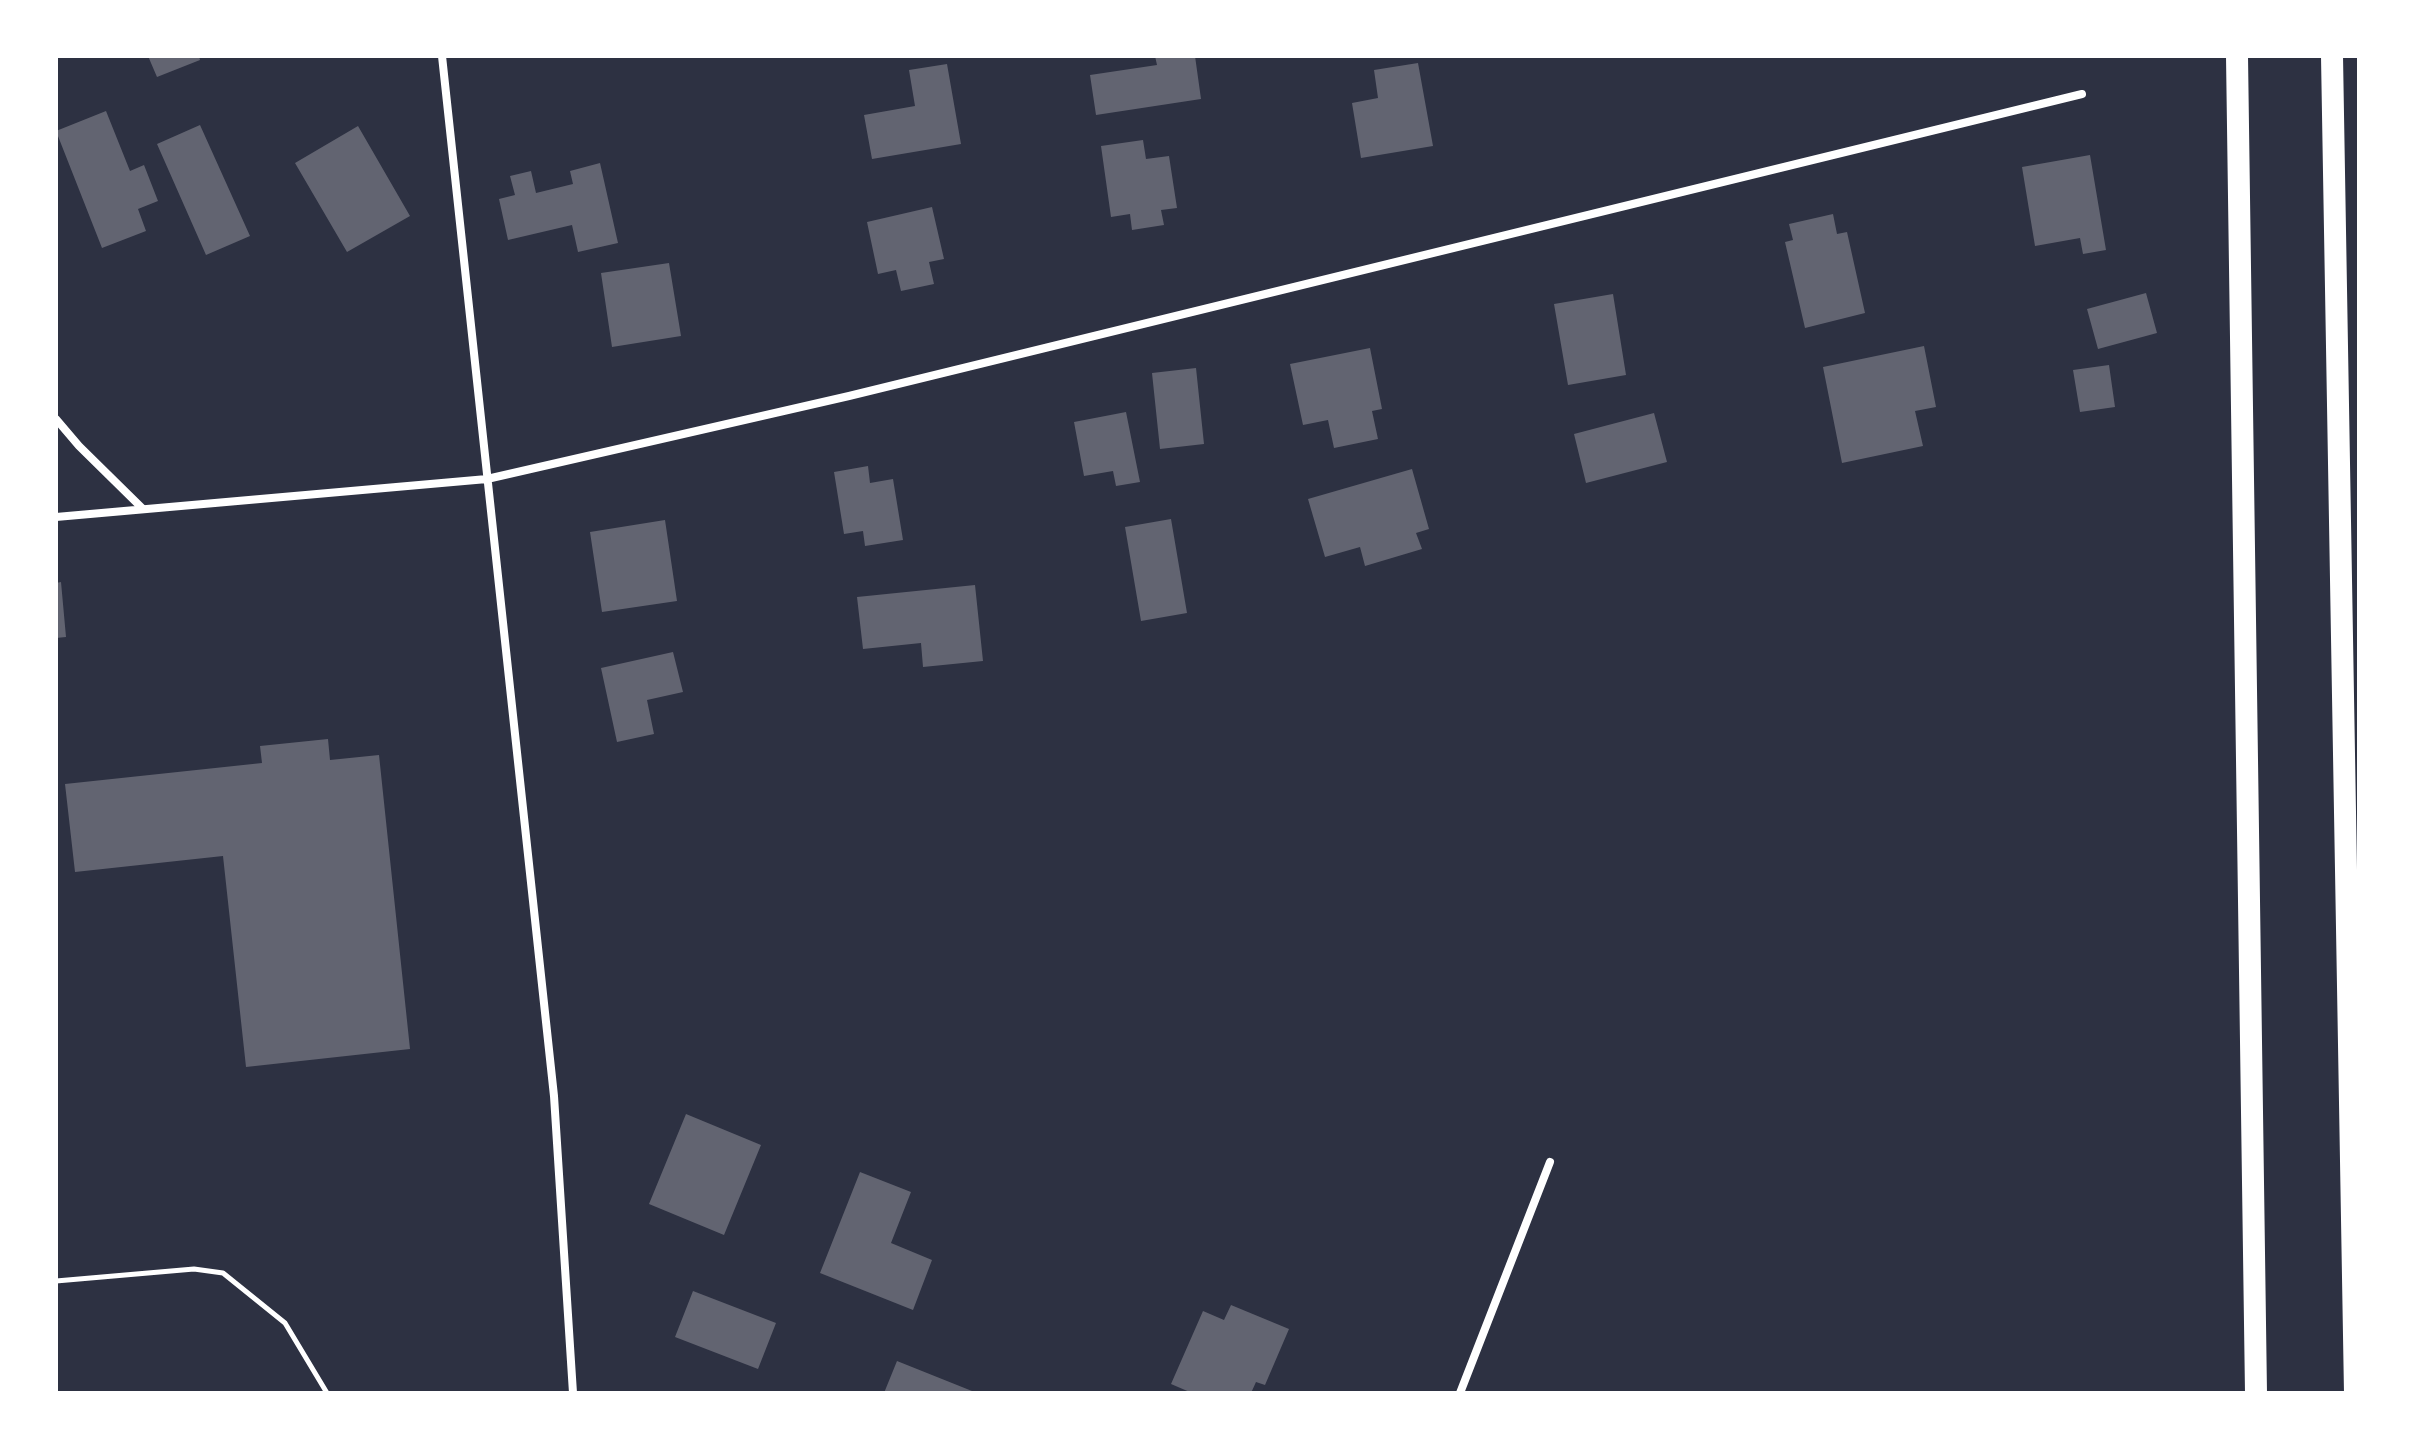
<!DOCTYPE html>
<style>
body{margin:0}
#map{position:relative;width:2415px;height:1449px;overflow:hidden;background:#2d3142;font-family:"Public Sans",sans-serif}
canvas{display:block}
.frame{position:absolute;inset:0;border:58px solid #fff;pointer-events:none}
</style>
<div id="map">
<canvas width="2415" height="1449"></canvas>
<div class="frame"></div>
</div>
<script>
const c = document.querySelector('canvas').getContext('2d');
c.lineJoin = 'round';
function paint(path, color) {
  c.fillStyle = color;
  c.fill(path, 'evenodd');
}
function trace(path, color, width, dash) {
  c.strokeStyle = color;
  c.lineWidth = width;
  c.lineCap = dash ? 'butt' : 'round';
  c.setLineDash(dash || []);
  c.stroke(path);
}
paint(new Path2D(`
 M 148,56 L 199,56 L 200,60 L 157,77 Z
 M 1155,56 L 1195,56 L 1201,99 L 1096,115 L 1090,75 L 1157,65 Z
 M 1418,63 L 1433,146 L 1361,158 L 1352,103 L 1378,98 L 1374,70 Z
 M 947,64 L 961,144 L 872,159 L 864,115 L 915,106 L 909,70 Z
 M 106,111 L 130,171 L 144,165 L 158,201 L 138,209 L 146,231 L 102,248 L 56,131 Z
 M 200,125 L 250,236 L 206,255 L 157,144 Z
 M 358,126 L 410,216 L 347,252 L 295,163 Z
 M 1143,140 L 1146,159 L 1169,156 L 1177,208 L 1161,210 L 1164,225 L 1132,230 L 1130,214 L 1111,217 L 1101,146 Z
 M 2090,155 L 2106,250 L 2083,254 L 2080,238 L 2035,246 L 2022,167 Z
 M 600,163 L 618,243 L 578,252 L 572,225 L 508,240 L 499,199 L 515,195 L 510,176 L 531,171 L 536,193 L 573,184 L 570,171 Z
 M 932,207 L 944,259 L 929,262 L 934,284 L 901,291 L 896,270 L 878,274 L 867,222 Z
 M 1833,214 L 1837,234 L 1847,232 L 1865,313 L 1805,328 L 1785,242 L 1793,240 L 1789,224 Z
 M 669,263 L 681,336 L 612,347 L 601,273 Z
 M 2146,293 L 2157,333 L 2098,349 L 2087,309 Z
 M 1613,294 L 1626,375 L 1568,385 L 1554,304 Z
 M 1924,346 L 1936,407 L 1915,411 L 1923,446 L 1842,463 L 1823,367 Z
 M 1370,348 L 1382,409 L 1372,411 L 1378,439 L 1334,448 L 1328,420 L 1303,425 L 1290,364 Z
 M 2109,365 L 2115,407 L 2080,412 L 2073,370 Z
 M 1196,368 L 1204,444 L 1160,449 L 1152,373 Z
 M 1126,412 L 1140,482 L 1116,486 L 1113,471 L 1084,476 L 1074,422 Z
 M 1654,413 L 1667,462 L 1586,483 L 1574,434 Z
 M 868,466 L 870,483 L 893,479 L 903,540 L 865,546 L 863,531 L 844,534 L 834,472 Z
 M 1412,469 L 1429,529 L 1416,533 L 1422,549 L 1365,566 L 1360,547 L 1325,557 L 1308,499 Z
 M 1171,519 L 1187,613 L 1141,621 L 1125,527 Z
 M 665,520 L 677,601 L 602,612 L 590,532 Z
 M 61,582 L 66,637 L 56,638 L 56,583 Z
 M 975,585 L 983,661 L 923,667 L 921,643 L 863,649 L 857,597 Z
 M 673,652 L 683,692 L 647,700 L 654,734 L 617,742 L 601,668 Z
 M 328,739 L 330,760 L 379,755 L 410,1049 L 246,1067 L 223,856 L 75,872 L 65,784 L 262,763 L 260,746 Z
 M 686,1114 L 761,1145 L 724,1235 L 649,1204 Z
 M 860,1172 L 911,1192 L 891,1243 L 932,1260 L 913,1310 L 820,1273 Z
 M 693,1291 L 776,1323 L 758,1369 L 675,1337 Z
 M 1231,1305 L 1289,1329 L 1265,1385 L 1256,1382 L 1251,1393 L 1192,1393 L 1171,1384 L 1203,1311 L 1224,1320 Z
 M 897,1361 L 977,1393 L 884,1393 Z`), '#626471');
trace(new Path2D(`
 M 56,1281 L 194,1269 L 223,1273 L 285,1323 L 327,1393`), '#fff', 5);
trace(new Path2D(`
 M 442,56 L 554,1096 L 573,1393
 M 56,419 L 79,446 L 143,509
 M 56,517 L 487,479 L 849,396 L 2082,94
 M 1460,1393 L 1550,1162`), '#fff', 8);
trace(new Path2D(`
 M 2237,56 L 2256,1393
 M 2332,56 L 2355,1393`), '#fff', 22);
</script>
